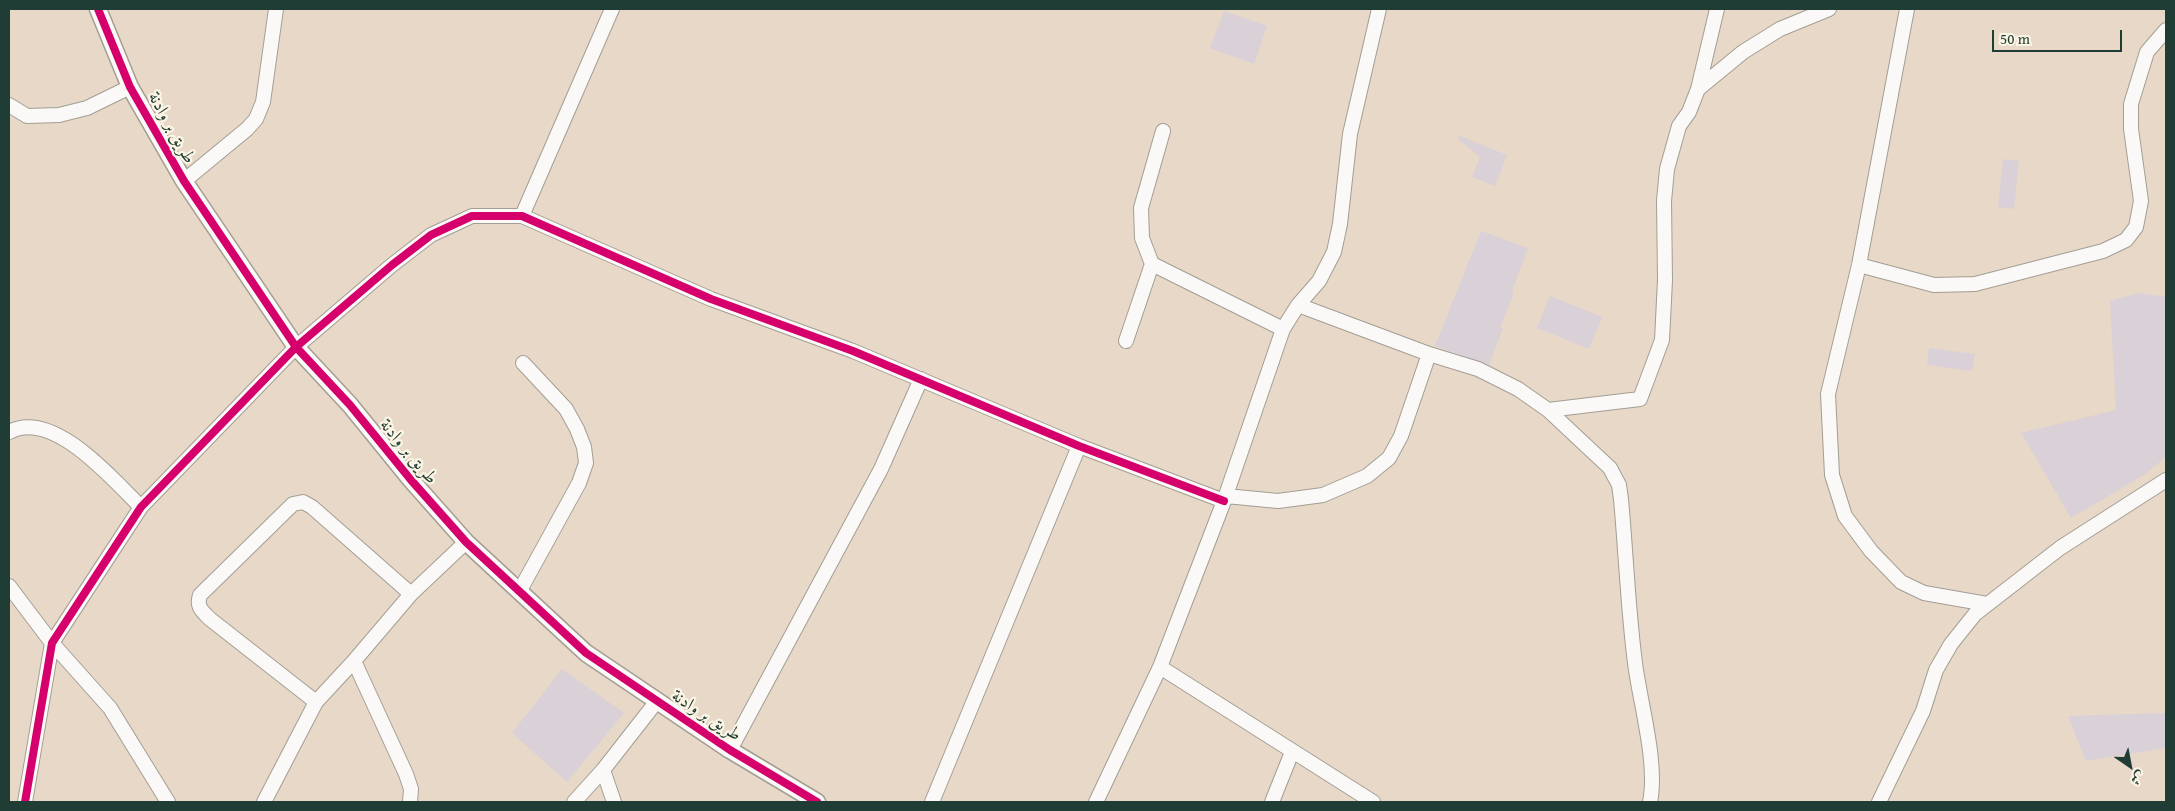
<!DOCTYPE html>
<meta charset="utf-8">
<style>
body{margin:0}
#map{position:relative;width:2175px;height:811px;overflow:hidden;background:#e7d8c8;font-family:"Gentium Book Plus",Amiri,serif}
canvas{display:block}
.frame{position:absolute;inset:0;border:10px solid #1f3d34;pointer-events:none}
.north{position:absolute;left:2105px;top:741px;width:50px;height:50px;-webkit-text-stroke:4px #fcf5e5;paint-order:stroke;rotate:147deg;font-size:14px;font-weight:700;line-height:20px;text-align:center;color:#1f3d34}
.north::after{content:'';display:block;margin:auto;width:18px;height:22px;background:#1f3d34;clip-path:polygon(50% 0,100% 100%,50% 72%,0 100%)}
.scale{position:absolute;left:1992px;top:30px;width:130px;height:22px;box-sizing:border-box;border:2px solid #1f3d34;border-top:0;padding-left:6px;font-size:15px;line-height:18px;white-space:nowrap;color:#1f3d34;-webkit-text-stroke:4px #fcf5e5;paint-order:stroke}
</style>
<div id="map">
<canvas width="2175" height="811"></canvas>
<div class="frame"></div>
<div class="north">ش</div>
<div class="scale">50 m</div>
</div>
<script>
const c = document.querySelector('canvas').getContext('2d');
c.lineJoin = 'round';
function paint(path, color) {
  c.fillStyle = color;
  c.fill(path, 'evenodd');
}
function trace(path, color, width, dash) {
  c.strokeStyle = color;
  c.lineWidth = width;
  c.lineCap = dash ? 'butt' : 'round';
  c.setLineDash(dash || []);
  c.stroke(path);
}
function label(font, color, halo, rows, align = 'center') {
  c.font = font + ' "Gentium Book Plus",Amiri,serif';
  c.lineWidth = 4.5;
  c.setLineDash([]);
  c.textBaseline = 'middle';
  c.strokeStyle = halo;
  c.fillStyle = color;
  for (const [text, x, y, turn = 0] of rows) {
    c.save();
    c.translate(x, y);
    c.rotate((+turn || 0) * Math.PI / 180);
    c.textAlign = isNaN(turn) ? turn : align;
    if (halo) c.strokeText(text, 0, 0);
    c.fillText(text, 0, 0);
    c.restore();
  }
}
paint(new Path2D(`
 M 1224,11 L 1267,26 L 1254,64 L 1210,48 Z
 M 1460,136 L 1507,155 L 1495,186 L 1472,177 L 1480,157 L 1458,139 Z
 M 2003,159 L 2019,161 L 2014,209 L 1998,207 Z
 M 1481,231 L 1528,248 L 1512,291 L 1514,293 L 1500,328 L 1503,328 L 1489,365 L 1435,346 Z
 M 2139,293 L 2166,297 L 2166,457 L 2144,475 L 2071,518 L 2021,433 L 2116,410 L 2110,301 Z
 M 1550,296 L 1602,317 L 1589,349 L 1537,328 Z
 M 1929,348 L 1975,354 L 1972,371 L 1927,365 Z
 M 562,669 L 624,713 L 567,782 L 512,733 Z
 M 2166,713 L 2166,748 L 2086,761 L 2068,716 Z`), '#dad0d7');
const minor = new Path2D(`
 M 1907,9 L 1859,265 L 1828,394 L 1832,475 L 1845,516 L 1871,551 L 1901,582 L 1924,593 L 1987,604
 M 1698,89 L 1717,9
 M 9,105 L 27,116 L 59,115 L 87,108 L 130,87
 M 1163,131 L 1141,208 L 1142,238 L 1152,264 L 1283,329
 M 184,181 L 247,129 L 256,119 L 263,102 L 276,9
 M 522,216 L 612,9
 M 1859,265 L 1934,285 L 1975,284 L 2103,251 L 2126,240 L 2136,227 L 2141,201 L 2131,129 L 2131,104 L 2147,52 L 2166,30
 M 1298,305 L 1429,354 L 1478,369 L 1518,389 L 1548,410 L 1610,468 L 1619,485 L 1621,499 C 1626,554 1628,609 1635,663 C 1640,703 1658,763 1650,802
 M 1126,341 L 1152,264
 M 1548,410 L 1640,399 L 1662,340 L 1665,280 L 1664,201 L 1667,169 L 1679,126 L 1689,112 L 1698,89 L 1743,52 L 1780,29 L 1829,9
 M 9,432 C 53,408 113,480 141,507
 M 1226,496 L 1278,501 L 1323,495 L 1367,476 L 1389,458 L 1401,436 L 1429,354
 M 9,586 L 52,643 L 110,708 L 168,802
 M 519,592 L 579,483 L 586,463 L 584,447 L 577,429 L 566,409 L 523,363
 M 354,661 L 406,774 L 411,789 L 410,802
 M 1160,667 L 1373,802
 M 316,702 L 210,619 C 202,611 196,607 200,595 L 293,504 L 303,502 L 312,507 L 411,594
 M 730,750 L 881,469 L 921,379
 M 603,770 L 614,802
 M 25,802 L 52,643 L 141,507 L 296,347 L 392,265 L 431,235 L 472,216 L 522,216 L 711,299 L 853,351 L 1079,446 L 1224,501
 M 264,802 L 316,702 L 354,661 L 411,594 L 466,542
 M 574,802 L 603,770 L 657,701
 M 932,802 L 1079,446
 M 1096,802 L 1160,667 L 1224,501 L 1283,329 L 1298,305 L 1319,281 L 1334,252 L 1340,224 L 1350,134 L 1379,9
 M 1272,802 L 1292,752
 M 1879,802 L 1923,711 L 1936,670 L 1951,644 L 1975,614 L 2060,548 L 2166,480`);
const tertiary = new Path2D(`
 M 98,9 L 130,87 L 184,181 L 296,347 L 350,405 L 411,480 L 466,542 L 586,653 L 730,750 L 817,802`);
trace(minor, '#a39e94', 16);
trace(tertiary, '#a39e94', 19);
trace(minor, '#fbf9f7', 14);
trace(tertiary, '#fbf9f7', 16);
trace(new Path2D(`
 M 98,9 L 130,87 L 184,181 L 296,347 L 350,405 L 411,480 L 466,542 L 586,653 L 730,750 L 817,802
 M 25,802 L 52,643 L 141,507 L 296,347 L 392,265 L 431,235 L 472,216 L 522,216 L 711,299 L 853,351 L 1079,446 L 1224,501`), '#d6006c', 8);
label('18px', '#1f3d34', '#fcf5e5', [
 ["طريق بر وادنة",171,128,61],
 ["طريق بر وادنة",408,452,50],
 ["طريق بر وادنة",706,716,33]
]);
</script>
